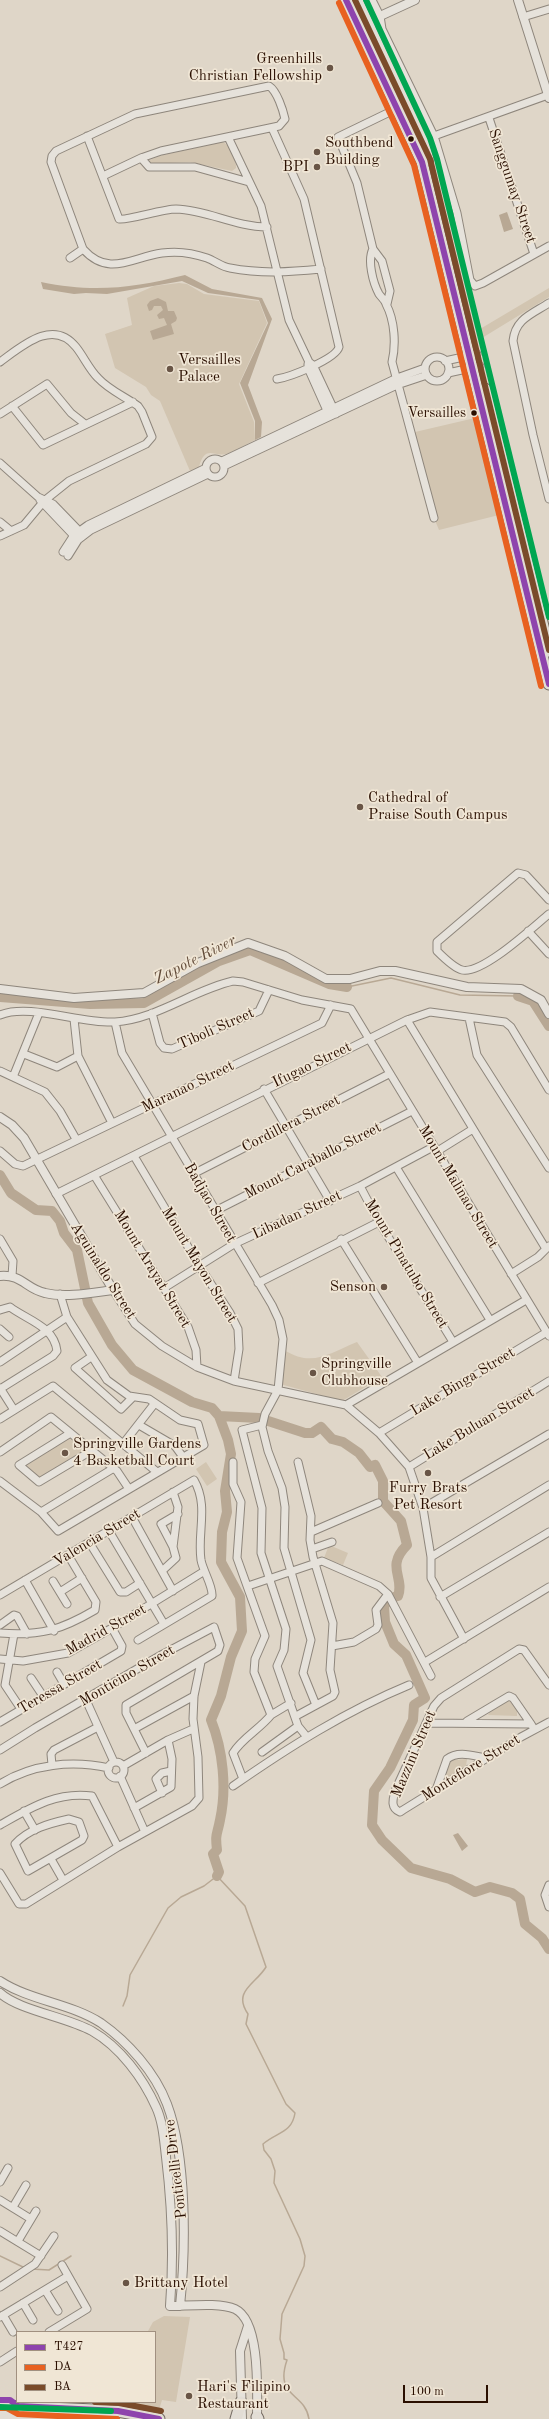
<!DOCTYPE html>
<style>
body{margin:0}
#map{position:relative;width:549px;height:2419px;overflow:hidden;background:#dfd6c8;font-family:"Old Standard TT",serif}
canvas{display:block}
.legend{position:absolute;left:16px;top:2331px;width:140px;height:72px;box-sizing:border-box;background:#f0e6d5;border:1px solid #a19080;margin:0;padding:5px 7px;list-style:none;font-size:12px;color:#2a0f00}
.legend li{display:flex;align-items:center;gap:8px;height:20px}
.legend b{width:20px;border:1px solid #a19080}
.scale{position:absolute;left:403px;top:2385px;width:85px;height:18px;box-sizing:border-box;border:2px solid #2a0f00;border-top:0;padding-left:5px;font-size:12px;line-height:14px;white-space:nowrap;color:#2a0f00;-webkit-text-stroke:3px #f0e6d5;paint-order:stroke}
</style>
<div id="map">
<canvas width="549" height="2419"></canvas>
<ul class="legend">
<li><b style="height:5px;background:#8e44ad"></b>T427</li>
<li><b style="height:5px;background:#e86120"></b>DA</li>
<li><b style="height:5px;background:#7a4b2a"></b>BA</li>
</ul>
<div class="scale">100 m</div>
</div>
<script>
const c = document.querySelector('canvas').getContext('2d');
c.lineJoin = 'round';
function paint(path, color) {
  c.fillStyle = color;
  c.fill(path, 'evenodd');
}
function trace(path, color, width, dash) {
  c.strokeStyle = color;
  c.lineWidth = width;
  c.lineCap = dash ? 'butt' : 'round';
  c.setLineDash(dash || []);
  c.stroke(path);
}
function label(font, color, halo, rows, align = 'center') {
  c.font = font + ' "Old Standard TT",serif';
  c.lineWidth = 3.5;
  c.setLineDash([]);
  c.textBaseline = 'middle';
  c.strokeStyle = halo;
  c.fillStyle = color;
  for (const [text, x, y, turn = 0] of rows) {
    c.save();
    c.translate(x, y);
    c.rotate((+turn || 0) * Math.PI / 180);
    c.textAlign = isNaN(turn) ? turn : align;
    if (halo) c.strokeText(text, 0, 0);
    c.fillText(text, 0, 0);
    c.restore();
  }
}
paint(new Path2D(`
 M 223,142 C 230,145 237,161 236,168 L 232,171 L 190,162 L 151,164 L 147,161 L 163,155 Z
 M 179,283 L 187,284 L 204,294 L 259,301 L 267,323 L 239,384 L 254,422 L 255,440 C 246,444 236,451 226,454 C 214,457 205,444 199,467 L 190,471 L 160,401 L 151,395 L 146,387 L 115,368 L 105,334 L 132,325 L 127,298 L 154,286 Z
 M 549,288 L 549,297 L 482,338 L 480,329 Z
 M 475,418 L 499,515 L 439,530 L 432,513 L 415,432 Z
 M 357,1342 L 382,1377 L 342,1401 L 280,1384 L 284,1350 C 313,1368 329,1353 357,1342 Z
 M 69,1437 L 87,1451 L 39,1480 L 22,1465 Z
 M 206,1462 L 217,1479 L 207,1486 L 196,1469 Z
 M 329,1545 L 348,1553 L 343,1565 L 324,1558 Z
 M 506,1700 L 512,1702 L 517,1710 L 517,1716 L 488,1715 L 492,1709 Z
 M 467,1759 L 466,1766 L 449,1777 L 445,1776 L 447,1766 L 452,1760 Z
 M 164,2316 L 190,2317 L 176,2402 L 162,2400 L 159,2410 L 128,2402 L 155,2402 L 155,2332 L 148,2331 L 153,2322 Z`), '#d2c5b1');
paint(new Path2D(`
 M 507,212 L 513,229 L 504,232 L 499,215 Z
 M 185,275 L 212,289 L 262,298 L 272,319 L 248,385 L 262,422 L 261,437 L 255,440 L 255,421 L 240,383 L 268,323 L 259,300 L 208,293 L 182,281 L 107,294 L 86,293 L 74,294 L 43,289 L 41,282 C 93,293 134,288 185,275 Z
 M 158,298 L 166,302 L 168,311 L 174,311 L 177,318 L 176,321 L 171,324 L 174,334 L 153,340 L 150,331 L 167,325 L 164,318 L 159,319 L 157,315 L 163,310 L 161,306 L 154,306 L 152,310 L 149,311 L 147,305 L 150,301 Z
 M 458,1833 L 468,1846 L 462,1851 L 453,1835 Z`), '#b8a894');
trace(new Path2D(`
 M 347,987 L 391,978 L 460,995 L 518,996
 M 123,2006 L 127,1996 L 130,1975 L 168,1908 L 181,1897 L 204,1886 L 217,1876 L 245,1906 L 266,1967 C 256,1984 232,1991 248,2014 L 246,2024 L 286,2104 L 295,2113 C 292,2133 277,2132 263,2144 L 264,2150 L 271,2159 L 275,2171 L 274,2183 L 300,2239 L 305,2256 L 304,2266 L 282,2314 L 280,2339 L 284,2353 L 284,2359 L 287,2360 C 274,2398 305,2392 309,2419
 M 0,2256 L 25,2268
 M 31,2269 L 49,2270 L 71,2256`), '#b8a894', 1.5);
trace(new Path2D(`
 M 518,996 L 533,1001 L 549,1026
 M 0,997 L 90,1004 L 144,1003 L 219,961 L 250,950 L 329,984 L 347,987
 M 0,1175 L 11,1193 L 36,1210 L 52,1211 L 60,1221 L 64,1233 L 77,1250 L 88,1303 L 112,1345 L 133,1370 L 192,1402 L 212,1408 L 219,1416 L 228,1440 L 231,1454 L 225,1491 L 227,1512 L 222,1532 L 221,1562 L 240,1597 L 242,1631 L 231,1657 L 221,1696 L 211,1720 C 223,1750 227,1788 220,1820 C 217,1836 215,1833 217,1850 L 213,1854 L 219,1872 L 217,1876
 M 219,1416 L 259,1418 L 305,1433 L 312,1433 L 321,1427 L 332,1439 L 343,1442 L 359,1453 L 370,1467 L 375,1465 L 383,1481 L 383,1501 L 401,1521 L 407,1545 C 385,1567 405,1577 398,1596 L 390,1598 L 384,1606 L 385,1622 L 394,1644 L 406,1655 L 425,1698 L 414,1705 L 413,1720 L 390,1768 L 374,1791 L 372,1825 L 382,1840 L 411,1868 L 450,1879 L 475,1892 L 490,1887 L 512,1893 L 520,1899 L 525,1924 L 542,1938 L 549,1949`), '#b8a894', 10);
const minor = new Path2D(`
 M 372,0 L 380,16 L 382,29 L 434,136 L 457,213 L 470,280 L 475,286 L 483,283 L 549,246
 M 523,17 L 549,9
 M 489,118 L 534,254
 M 272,128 L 304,199 L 339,347 C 336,359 290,377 277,379
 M 87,136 L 119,219 C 127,221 162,209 176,209 C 208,210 235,227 267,227
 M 434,136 L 548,95
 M 228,137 L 261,206 L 289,320 L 309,362 L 313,365 L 336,414
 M 141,158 L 149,167 L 195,167 L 249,182
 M 103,176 L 141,158 L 161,151 L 279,126 L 285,119 C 283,110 277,91 269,86 L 135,114 L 56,151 L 52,156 L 51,162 L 83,249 C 109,278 132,257 162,253 C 177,251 193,253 207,258 C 215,261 222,267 230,268 C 261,274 290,272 321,269
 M 373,249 C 367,260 373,283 379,294 C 381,297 385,300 386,304 C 395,321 396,345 392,362 L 434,518
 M 70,258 L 83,249
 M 549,303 C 532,314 515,319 513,341 L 533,435 L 549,499
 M 387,304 L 390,291 L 382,261 L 373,249 L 357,183 L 338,137 L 398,108
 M425 369a12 12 0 1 1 24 0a12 12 0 1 1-24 0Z
 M 445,361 L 477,354
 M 0,362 C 22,346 53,318 76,347 C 84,357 89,369 98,378 C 109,390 124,396 138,406 L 142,412 L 152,437 L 146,444 L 69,481 L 44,501 L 24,525 L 0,536
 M 308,364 L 308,368 L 329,415
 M 448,373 L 480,366
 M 12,406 L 43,445 L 133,402
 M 0,414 L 47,384 L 71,413 L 85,424
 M206 468a9 9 0 1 1 18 0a9 9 0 1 1-18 0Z
 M 222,461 L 397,378 L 425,368
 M 0,463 L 38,497 L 53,504 L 82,534
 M 224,466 L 397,385 L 427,375
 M 40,500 L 77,539
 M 0,522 L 11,531
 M 63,552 L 74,535 L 88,525 L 206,468
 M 68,556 L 78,540 L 91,530 L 208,474
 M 549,900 L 526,875 L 518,873 L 437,942 L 437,951 C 443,957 454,968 462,970 C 482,975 533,927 549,914
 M 528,931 L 549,954
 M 152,1013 L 160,1043 L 164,1048 L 172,1049 L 259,1011 L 269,990
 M 0,1015 C 30,1003 80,1024 115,1022 C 157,1019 193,990 233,981 L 243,982 L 302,1000 L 351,1009 L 549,1336
 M 469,1018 L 477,1055 L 549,1168
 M 74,1019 L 78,1056 L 112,1123
 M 407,1020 L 546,1249
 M 115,1022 L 122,1053 L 272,1305 L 279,1320 L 283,1339 L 278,1390 L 265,1414 L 262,1427 L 268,1451 L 282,1488 L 285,1507 L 284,1548 L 311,1640 L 303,1673 L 316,1705
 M 24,1054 L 57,1067 L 78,1056
 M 0,1071 L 45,1092 L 60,1111 L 76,1139
 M 13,1077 L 39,1013
 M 264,1089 L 330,1201
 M 0,1151 L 15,1164 L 23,1166 L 322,1023 L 331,1005
 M 436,1152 L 473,1129
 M 134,1156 L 200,1267 L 230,1313 L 238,1329 L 239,1349 L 234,1381
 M 396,1167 L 490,1320
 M 193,1174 L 389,1074
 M 94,1175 L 188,1327 L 196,1350 L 197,1367
 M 360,1186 L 379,1222 L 453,1342
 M 56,1194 L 407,1020 L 430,1012 L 505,1022 L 511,1027 L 549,1090
 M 215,1211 L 412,1111
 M 0,1239 L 13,1261 L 12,1276
 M 341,1239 L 418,1363
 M 511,1274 L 538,1257 L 549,1246
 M 258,1283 L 379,1222
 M 164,1288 L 234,1244 L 360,1186 L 433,1147
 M 113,1290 L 135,1324 L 162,1346 L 197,1367 L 234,1381 L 346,1405 L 379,1433 L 409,1467 L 423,1508 L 431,1557 L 431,1578 L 464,1639
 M 0,1310 L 10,1307 C 27,1320 54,1326 57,1351 L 53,1356 L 0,1389
 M 0,1329 L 9,1337
 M 91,1357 L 75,1368 L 121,1409 L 133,1397
 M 0,1362 L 67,1317
 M 0,1388 L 14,1410
 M 346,1405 L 526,1300
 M 0,1419 L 53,1386 L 157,1472
 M 139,1425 L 175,1446 L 183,1457
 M 262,1425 L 242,1430 L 262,1508 L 261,1553 L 286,1629 L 284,1650 L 277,1666 L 298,1726 L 307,1737
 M 379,1433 L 547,1332
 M 69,1434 L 19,1465 L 39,1482 L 91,1451
 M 123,1444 L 155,1403
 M 0,1452 L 51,1417 L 117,1471 L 129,1489
 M 233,1462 L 233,1484 L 241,1502 L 237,1558 L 265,1636 L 255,1659 L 254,1672 L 271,1715 C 260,1729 242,1738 233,1753 L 243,1779
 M 409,1467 L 549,1381
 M 0,1481 L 41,1512 L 58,1531 L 204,1445 L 198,1424 L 180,1420 L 149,1399 L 129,1396 L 107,1380 L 67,1317 L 60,1294
 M 423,1508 L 549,1434
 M 41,1512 L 114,1468
 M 132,1517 L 173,1591
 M 109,1531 L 164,1624
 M 311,1532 L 378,1503
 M 89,1542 L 120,1592 L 126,1592 L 140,1583
 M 173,1547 L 161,1524 L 178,1514
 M 312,1549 L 332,1542
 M 431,1557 L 549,1485
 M 162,1571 L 176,1558 L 173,1547 L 178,1507 L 173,1492
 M 25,1580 L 54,1631
 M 53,1581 L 67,1604
 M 248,1586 L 322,1561 L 379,1586 L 388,1594 L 431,1676
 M 60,1592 L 82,1578
 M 0,1595 L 194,1480 C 209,1506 197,1532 201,1560 C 203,1571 213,1586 212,1596 L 138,1640
 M 440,1597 L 549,1532
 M 0,1625 L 14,1615 L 17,1616 L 27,1634
 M 0,1633 C 41,1636 61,1630 95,1610 L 96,1602 L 68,1555
 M 14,1634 L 5,1685 L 21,1709
 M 332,1646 L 354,1642 L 376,1629 L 378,1625 L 376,1610 L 388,1594
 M 0,1659 L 23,1661 L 68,1653 L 112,1628 L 203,1572
 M 425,1662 L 549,1587
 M 57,1672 L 64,1684
 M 31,1678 L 43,1696
 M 549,1685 L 524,1650 L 519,1649 L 441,1698 L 434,1706 L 395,1791 C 393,1799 390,1808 400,1812 L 403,1810 L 521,1737 L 549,1722
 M 86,1700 L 114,1762
 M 271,1715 L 291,1703
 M 296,1716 L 333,1696 L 335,1692 L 330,1670 L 333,1623 L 313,1557 L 310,1540 L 311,1516 L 298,1462
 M 467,1721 L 509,1696 L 513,1698 L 531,1724
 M 0,1722 L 121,1651 L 122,1646 L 112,1628
 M 426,1723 L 531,1724 L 534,1729
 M 134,1729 L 194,1696
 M 0,1750 L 35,1728 L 163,1654 L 214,1627 L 220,1645 L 218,1651 L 126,1705 L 126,1713 L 146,1753
 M 262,1752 L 298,1726
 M108 1770a8 8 0 1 1 16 0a8 8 0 1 1-16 0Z
 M 52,1765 L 51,1754 L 54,1750 L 98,1727
 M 123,1766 L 168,1740 L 193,1729
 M 120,1776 L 145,1832
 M 0,1784 C 32,1764 72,1760 109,1768
 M 233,1786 C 289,1747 346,1711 409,1685
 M 436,1790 L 447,1759 C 458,1750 474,1756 486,1758
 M 162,1793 L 156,1779 L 162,1773 L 171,1771
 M 134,1808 L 171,1787 L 172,1759 L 168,1740
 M 24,1811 L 35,1830
 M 69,1819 L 79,1822 L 84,1836 L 82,1840 L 28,1871 L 15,1844 C 28,1829 51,1823 69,1819 Z
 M 0,1825 C 30,1808 57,1791 92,1796 L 118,1847
 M 51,1859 L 63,1880
 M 0,1873 L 19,1904 L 26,1904 L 118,1847 L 192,1806 L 199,1798 L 198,1757 L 193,1719 L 194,1696 L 201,1662
 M 549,1885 L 545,1895 L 549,1907
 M 0,2182 L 8,2168
 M 0,2200 L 31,2219
 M 13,2207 L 26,2185
 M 0,2231 L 41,2256
 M 18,2241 L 36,2211
 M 0,2287 L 35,2264 L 54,2236
 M 45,2290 L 58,2311
 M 23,2303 L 33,2320
 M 3,2315 L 13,2332
 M 0,2317 L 68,2276
 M 49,2332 L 87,2309 L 62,2265
 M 0,2362 L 17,2351`);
const tertiary = new Path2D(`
 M 518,0 L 549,98
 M 364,28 L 375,22 L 378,17 L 415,0
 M 0,989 L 74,998 L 144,993 L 198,963 L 248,943 L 285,956 L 326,979 L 350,979 L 380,971 L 395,971 L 467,987 L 521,989 L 541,1000 L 549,1014
 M 0,1117 L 12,1125 L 24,1138 L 113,1290 C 91,1293 66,1298 45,1293 C 26,1289 22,1274 0,1276
 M 0,1981 C 31,2001 70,2003 101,2023 C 128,2042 155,2072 167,2104 C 187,2157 186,2249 180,2306
 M 0,1993 C 18,2010 67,2017 92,2031 C 120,2047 143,2078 156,2107 C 163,2122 164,2140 166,2157 C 172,2207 174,2256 170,2306 C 187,2306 220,2302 235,2309 C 261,2321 257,2394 257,2419
 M 242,2419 L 240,2351 L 248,2326`);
const primary = new Path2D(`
 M 346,0 L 422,162 L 549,684
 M 357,0 L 423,141 L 428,159
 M 485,389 L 549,651
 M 0,2406 L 118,2411 L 159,2419
 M 0,2415 L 111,2419
 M 257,2417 L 258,2419
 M 236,2419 L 241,2402`);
trace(minor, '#8e867c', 9);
trace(tertiary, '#8e867c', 10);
trace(primary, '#746b62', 13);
trace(minor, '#e6e2db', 7);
trace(tertiary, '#e6e2db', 8);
trace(primary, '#e2ddd5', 11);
trace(new Path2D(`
 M 346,0 L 422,162 L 549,684
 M 0,2400 L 10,2400 L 18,2406 L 118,2411 L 159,2419`), '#8e44ad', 6);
trace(new Path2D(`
 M 339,3 L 414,165 L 541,686
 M 0,2408 L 7,2408 L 18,2414 L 117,2419`), '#e86120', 6);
trace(new Path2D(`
 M 355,0 L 430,159 L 549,650
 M 95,2402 L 119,2403 L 161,2411`), '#7a4b2a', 6);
trace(new Path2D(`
 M 366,0 L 430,138 L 437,159 L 549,617
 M 0,2407 L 111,2411`), '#00a651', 6);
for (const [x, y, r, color] of [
 [330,68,4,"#695546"],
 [411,139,3.5,"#2a0f00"],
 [317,152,4,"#695546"],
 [317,167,4,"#695546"],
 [170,369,4,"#695546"],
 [474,413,3.5,"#2a0f00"],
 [360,807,4,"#695546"],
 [384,1287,4,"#695546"],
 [313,1373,4,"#695546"],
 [65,1453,4,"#695546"],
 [428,1473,4,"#695546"],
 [126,2283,4,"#695546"],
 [189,2396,4,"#695546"]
]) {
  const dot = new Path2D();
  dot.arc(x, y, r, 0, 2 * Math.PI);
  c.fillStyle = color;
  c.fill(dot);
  trace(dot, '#f0e6d5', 1.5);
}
label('14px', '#2a0f00', '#f0e6d5', [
 ["Versailles",466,413]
], 'right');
label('15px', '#2a0f00', '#f0e6d5', [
 ["Greenhills",322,59,"right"],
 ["Christian Fellowship",322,76,"right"],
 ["Southbend",325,143],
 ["Building",325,160],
 ["BPI",309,167,"right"],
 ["Versailles",178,360],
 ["Palace",178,377],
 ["Cathedral of",368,798],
 ["Praise South Campus",368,815],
 ["Senson",376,1287,"right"],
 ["Springville",321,1364],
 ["Clubhouse",321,1381],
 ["Springville Gardens",73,1444],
 ["4 Basketball Court",73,1461],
 ["Furry Brats",428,1488,"center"],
 ["Pet Resort",428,1505,"center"],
 ["Brittany Hotel",134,2283],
 ["Hari's Filipino",197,2387],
 ["Restaurant",197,2404]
], 'left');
label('15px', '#2a0f00', '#f0e6d5', [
 ["Sanggumay Street",512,186,71],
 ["Tiboli Street",216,1029,-24],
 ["Ifugao Street",312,1065,-26],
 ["Maranao Street",188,1087,-26],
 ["Cordillera Street",291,1124,-27],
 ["Mount Caraballo Street",313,1161,-27],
 ["Mount Malinao Street",458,1187,59],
 ["Badjao Street",210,1203,60],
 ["Libadan Street",297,1215,-25],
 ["Mount Pinatubo Street",406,1264,59],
 ["Mount Mayon Street",199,1265,59],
 ["Mount Arayat Street",152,1269,59],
 ["Aguinaldo Street",103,1271,58],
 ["Lake Binga Street",463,1382,-31],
 ["Lake Buluan Street",479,1424,-31],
 ["Valencia Street",97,1538,-31],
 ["Madrid Street",106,1630,-29],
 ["Monticino Street",127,1676,-30],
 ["Teressa Street",60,1687,-30],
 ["Mazzini Street",414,1754,-67],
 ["Montefiore Street",471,1768,-32],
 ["Ponticelli Drive",176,2169,-97]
]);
label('italic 16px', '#624b39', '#f0e6d5', [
 ["Zapote River",195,960,-27]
]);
</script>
